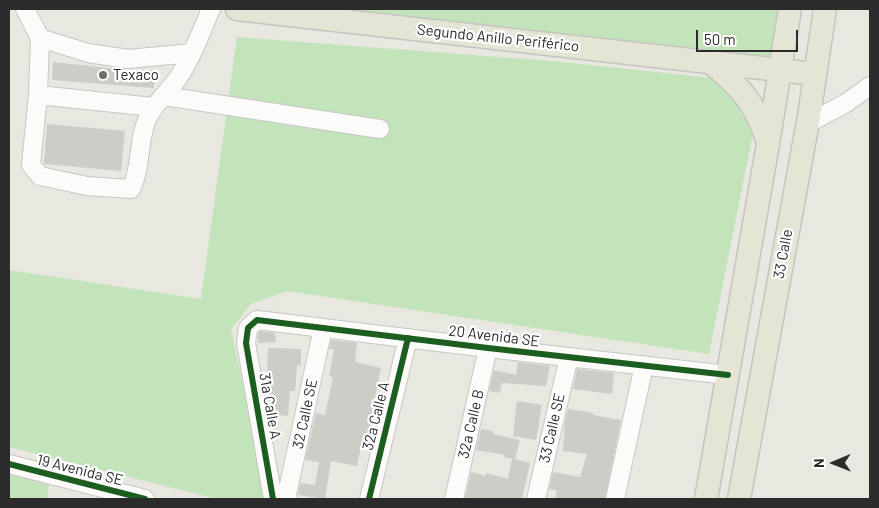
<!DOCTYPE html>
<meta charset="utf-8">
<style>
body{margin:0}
#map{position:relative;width:879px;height:508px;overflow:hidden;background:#e8e7e0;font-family:Barlow,sans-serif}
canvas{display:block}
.frame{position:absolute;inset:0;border:10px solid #2b2b2b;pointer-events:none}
.north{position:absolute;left:809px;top:438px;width:50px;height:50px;-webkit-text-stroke:4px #fff;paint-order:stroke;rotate:269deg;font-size:14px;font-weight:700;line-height:20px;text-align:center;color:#2b2b2b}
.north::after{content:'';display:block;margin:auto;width:18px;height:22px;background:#2b2b2b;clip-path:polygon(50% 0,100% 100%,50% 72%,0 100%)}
.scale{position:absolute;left:696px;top:30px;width:102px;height:22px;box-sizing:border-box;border:2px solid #2b2b2b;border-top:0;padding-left:6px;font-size:15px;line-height:18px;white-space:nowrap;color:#2b2b2b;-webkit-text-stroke:4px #fff;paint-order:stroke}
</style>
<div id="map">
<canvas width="879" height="508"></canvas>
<div class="frame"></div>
<div class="north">N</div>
<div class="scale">50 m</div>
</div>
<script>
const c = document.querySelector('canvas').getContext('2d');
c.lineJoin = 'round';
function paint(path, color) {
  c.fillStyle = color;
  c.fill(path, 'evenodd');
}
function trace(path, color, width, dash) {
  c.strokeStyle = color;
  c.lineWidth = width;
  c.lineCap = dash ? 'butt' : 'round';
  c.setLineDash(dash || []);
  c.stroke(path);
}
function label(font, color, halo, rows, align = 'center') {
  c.font = font + ' Barlow,sans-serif';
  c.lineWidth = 4.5;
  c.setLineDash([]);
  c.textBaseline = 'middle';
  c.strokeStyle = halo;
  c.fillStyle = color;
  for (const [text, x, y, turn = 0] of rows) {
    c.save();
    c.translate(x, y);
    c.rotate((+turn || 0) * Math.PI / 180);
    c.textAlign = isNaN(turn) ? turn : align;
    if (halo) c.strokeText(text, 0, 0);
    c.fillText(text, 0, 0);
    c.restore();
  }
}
paint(new Path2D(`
 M 261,9 L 789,9 L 781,67 Z
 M 237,37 L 552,61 L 722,79 L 753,133 L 709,354 L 287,291 L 251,304 L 231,329 L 267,499 L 217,499 L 9,447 L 9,270 L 201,299 Z
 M 9,474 L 49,485 L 47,499 L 9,499 Z`), '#c3e4bb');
paint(new Path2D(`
 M 53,62 L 126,70 L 155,70 L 154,88 L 52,80 Z
 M 47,124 L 125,131 L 121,171 L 44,164 Z
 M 260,331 L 275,333 L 276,342 L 258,343 L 258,333 Z
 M 331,340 L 357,343 L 355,362 L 381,368 L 372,411 L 374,411 L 367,443 L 362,442 L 357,466 L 331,461 L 325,499 L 298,495 L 300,483 L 315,485 L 319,462 L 305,460 L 316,413 L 325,415 L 333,377 L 329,376 L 334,349 L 329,349 Z
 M 268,348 L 301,349 L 301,365 L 297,365 L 295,391 L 290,391 L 288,416 L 269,414 L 268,405 L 269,389 L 265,389 L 262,374 L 267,374 Z
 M 518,362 L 550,366 L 546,386 L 502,383 L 500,393 L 489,391 L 494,370 L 516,375 Z
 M 577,369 L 614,373 L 612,394 L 573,389 Z
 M 517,401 L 542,405 L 536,440 L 513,436 Z
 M 568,409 L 593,413 L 593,415 L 621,420 L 605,499 L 555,499 L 557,491 L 549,489 L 553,472 L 580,477 L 587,454 L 563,451 L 565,421 Z
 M 481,429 L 493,431 L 493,434 L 520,440 L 515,459 L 530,463 L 522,499 L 465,499 L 471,472 L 486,476 L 486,473 L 508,479 L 512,459 L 504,457 L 505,455 L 476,450 Z`), '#cdcdc7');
const minor = new Path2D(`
 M 25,9 L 40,38 L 38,95 L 31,165 L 40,176 L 87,186 L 131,189 C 141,169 138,146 145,125 C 151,106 166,95 178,78 C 192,58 201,32 211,9
 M 40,38 L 88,53 L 128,59 L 192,53
 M 38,95 L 153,107
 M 164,96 L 380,129
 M 807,124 L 846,103 L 870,86
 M 9,464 L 145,499
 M 273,499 L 246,343 L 248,328 L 257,320 L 488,348 L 728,375
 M 286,499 L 323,328
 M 369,499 L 408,338
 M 454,499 L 488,348
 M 536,499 L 569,357
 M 615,499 L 644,365`);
const major = new Path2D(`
 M 237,9 L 815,74
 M 710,62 C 742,88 756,104 768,143
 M 706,499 L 768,144 L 790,9
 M 739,499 L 809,116 L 825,9`);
trace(minor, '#c6c6c5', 20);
trace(major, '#c5c4c1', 25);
trace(minor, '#fcfbfa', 18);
trace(major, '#e5e5d5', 22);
trace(new Path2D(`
 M 9,464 L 145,499
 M 273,499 L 246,343 L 248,328 L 257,320 L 488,348 L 728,375
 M 369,499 L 408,338`), '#1b5e20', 6);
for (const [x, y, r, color] of [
 [103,75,5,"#6d6d6a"]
]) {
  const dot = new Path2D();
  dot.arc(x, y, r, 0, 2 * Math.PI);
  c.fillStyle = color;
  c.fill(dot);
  trace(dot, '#fff', 2);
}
label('15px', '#2b2b2b', '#fff', [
 ["Segundo Anillo Periférico",498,38,6],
 ["33 Calle",783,254,-80],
 ["20 Avenida SE",494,336,7],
 ["31a Calle A",270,406,80],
 ["32 Calle SE",305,414,-78],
 ["32a Calle A",376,416,-76],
 ["32a Calle B",471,424,-77],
 ["33 Calle SE",552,428,-77],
 ["19 Avenida SE",80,470,14]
]);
label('15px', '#2b2b2b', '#fff', [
 ["Texaco",113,75]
], 'left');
</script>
